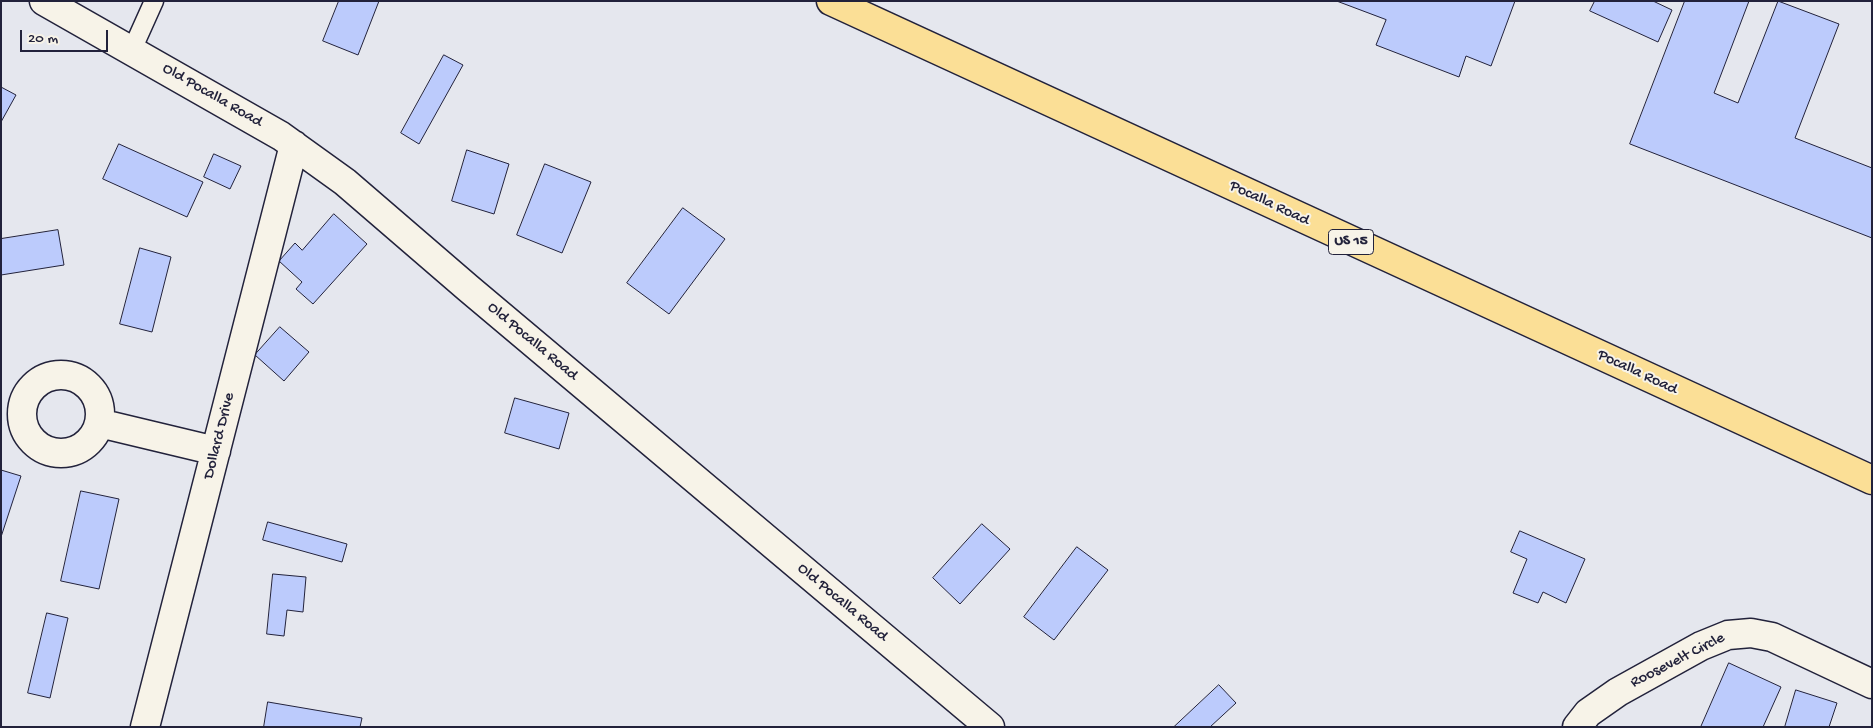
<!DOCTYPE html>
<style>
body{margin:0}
#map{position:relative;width:1873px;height:728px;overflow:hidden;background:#e5e7ee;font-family:"Gochi Hand",sans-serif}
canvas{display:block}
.frame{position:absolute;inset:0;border:2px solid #22223b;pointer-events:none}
.scale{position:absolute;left:20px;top:30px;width:88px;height:22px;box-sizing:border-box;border:2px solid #22223b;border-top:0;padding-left:6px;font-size:15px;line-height:18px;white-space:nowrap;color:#22223b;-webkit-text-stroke:4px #f7f3e8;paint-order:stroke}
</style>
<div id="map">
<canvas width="1873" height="728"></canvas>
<div class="frame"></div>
<div class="scale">20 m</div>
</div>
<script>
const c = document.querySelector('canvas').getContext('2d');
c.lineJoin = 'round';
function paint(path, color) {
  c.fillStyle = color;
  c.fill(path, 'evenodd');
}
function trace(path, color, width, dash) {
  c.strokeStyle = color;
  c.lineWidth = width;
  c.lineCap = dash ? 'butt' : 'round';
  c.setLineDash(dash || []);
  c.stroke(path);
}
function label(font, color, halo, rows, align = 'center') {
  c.font = font + ' "Gochi Hand",sans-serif';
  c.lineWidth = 4;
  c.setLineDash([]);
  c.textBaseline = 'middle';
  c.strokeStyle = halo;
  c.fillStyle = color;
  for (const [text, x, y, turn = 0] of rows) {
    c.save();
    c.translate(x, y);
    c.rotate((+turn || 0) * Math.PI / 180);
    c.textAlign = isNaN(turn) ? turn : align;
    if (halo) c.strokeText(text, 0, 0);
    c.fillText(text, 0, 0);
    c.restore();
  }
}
const building = new Path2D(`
 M 339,1 L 379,1 L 358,55 L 323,41 Z
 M 1337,1 L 1515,1 L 1491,66 L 1466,56 L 1459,77 L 1376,45 L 1386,20 Z
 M 1595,1 L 1653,1 L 1672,10 L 1658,42 L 1590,11 Z
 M 1685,1 L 1749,1 L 1714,93 L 1738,103 L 1778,1 L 1839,24 L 1795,138 L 1872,168 L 1872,238 L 1630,144 Z
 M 444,55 L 463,65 L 419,144 L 401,133 Z
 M 1,87 L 16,95 L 1,122 Z
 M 119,144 L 203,182 L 187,217 L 103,179 Z
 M 467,150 L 509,164 L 494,214 L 452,201 Z
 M 214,154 L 241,166 L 230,189 L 204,177 Z
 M 545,164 L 591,182 L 562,253 L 517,235 Z
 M 683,208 L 725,239 L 669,314 L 627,283 Z
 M 334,214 L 367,244 L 313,304 L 296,289 L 302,282 L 279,261 L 295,243 L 302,250 Z
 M 58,230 L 64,265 L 1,275 L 1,239 Z
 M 140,248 L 171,257 L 152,332 L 120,324 Z
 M 280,327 L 309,352 L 284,381 L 255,355 Z
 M 515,398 L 569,413 L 559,449 L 505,433 Z
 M 1,470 L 21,476 L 1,537 Z
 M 81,491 L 119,499 L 99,589 L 61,581 Z
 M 268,522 L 347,544 L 342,562 L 263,540 Z
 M 982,524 L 1010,549 L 960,604 L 933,578 Z
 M 1520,531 L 1585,559 L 1566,603 L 1543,592 L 1538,603 L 1513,593 L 1527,559 L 1511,552 Z
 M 1077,547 L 1108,570 L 1054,640 L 1024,617 Z
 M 273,574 L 306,577 L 303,612 L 287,610 L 284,636 L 267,634 Z
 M 47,613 L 68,618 L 50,698 L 28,693 Z
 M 1729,663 L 1781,687 L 1763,727 L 1701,727 Z
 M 1219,685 L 1236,703 L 1210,727 L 1174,727 Z
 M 1796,690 L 1837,703 L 1829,727 L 1785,727 Z
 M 268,702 L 362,718 L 360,727 L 264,727 Z`);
paint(building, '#bccbfc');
trace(building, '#22223b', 1);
const lane = new Path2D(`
 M 132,50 L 154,1`);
const street = new Path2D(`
 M 44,1 L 281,136 L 345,182 L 468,288 L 990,727
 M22 414a39 39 0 1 1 78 0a39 39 0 1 1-78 0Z
 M 99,423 L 216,451
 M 145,727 L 294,145
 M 1577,727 L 1588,713 L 1618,692 L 1701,646 L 1728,635 L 1751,633 L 1772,637 L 1872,684`);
const primary = new Path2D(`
 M 831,1 L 1872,480`);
trace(lane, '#22223b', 21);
trace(street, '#22223b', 31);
trace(primary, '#22223b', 31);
trace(lane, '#f7f3e8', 18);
trace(street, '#f7f3e8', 28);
trace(primary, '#fbdf96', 28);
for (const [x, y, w] of [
 [1351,242,45]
]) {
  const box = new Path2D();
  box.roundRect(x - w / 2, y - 12.5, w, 25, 4);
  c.fillStyle = '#f7f3e8';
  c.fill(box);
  trace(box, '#22223b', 1);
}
label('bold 15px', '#22223b', null, [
 ["US 15",1351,242]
]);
label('16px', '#22223b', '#f7f3e8', [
 ["Old Pocalla Road",212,96,30],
 ["Pocalla Road",1269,204,25],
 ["Old Pocalla Road",532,342,40],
 ["Pocalla Road",1637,373,25],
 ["Dollard Drive",220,436,-76],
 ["Old Pocalla Road",842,603,40],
 ["Roosevelt Circle",1678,661,-27]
]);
</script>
